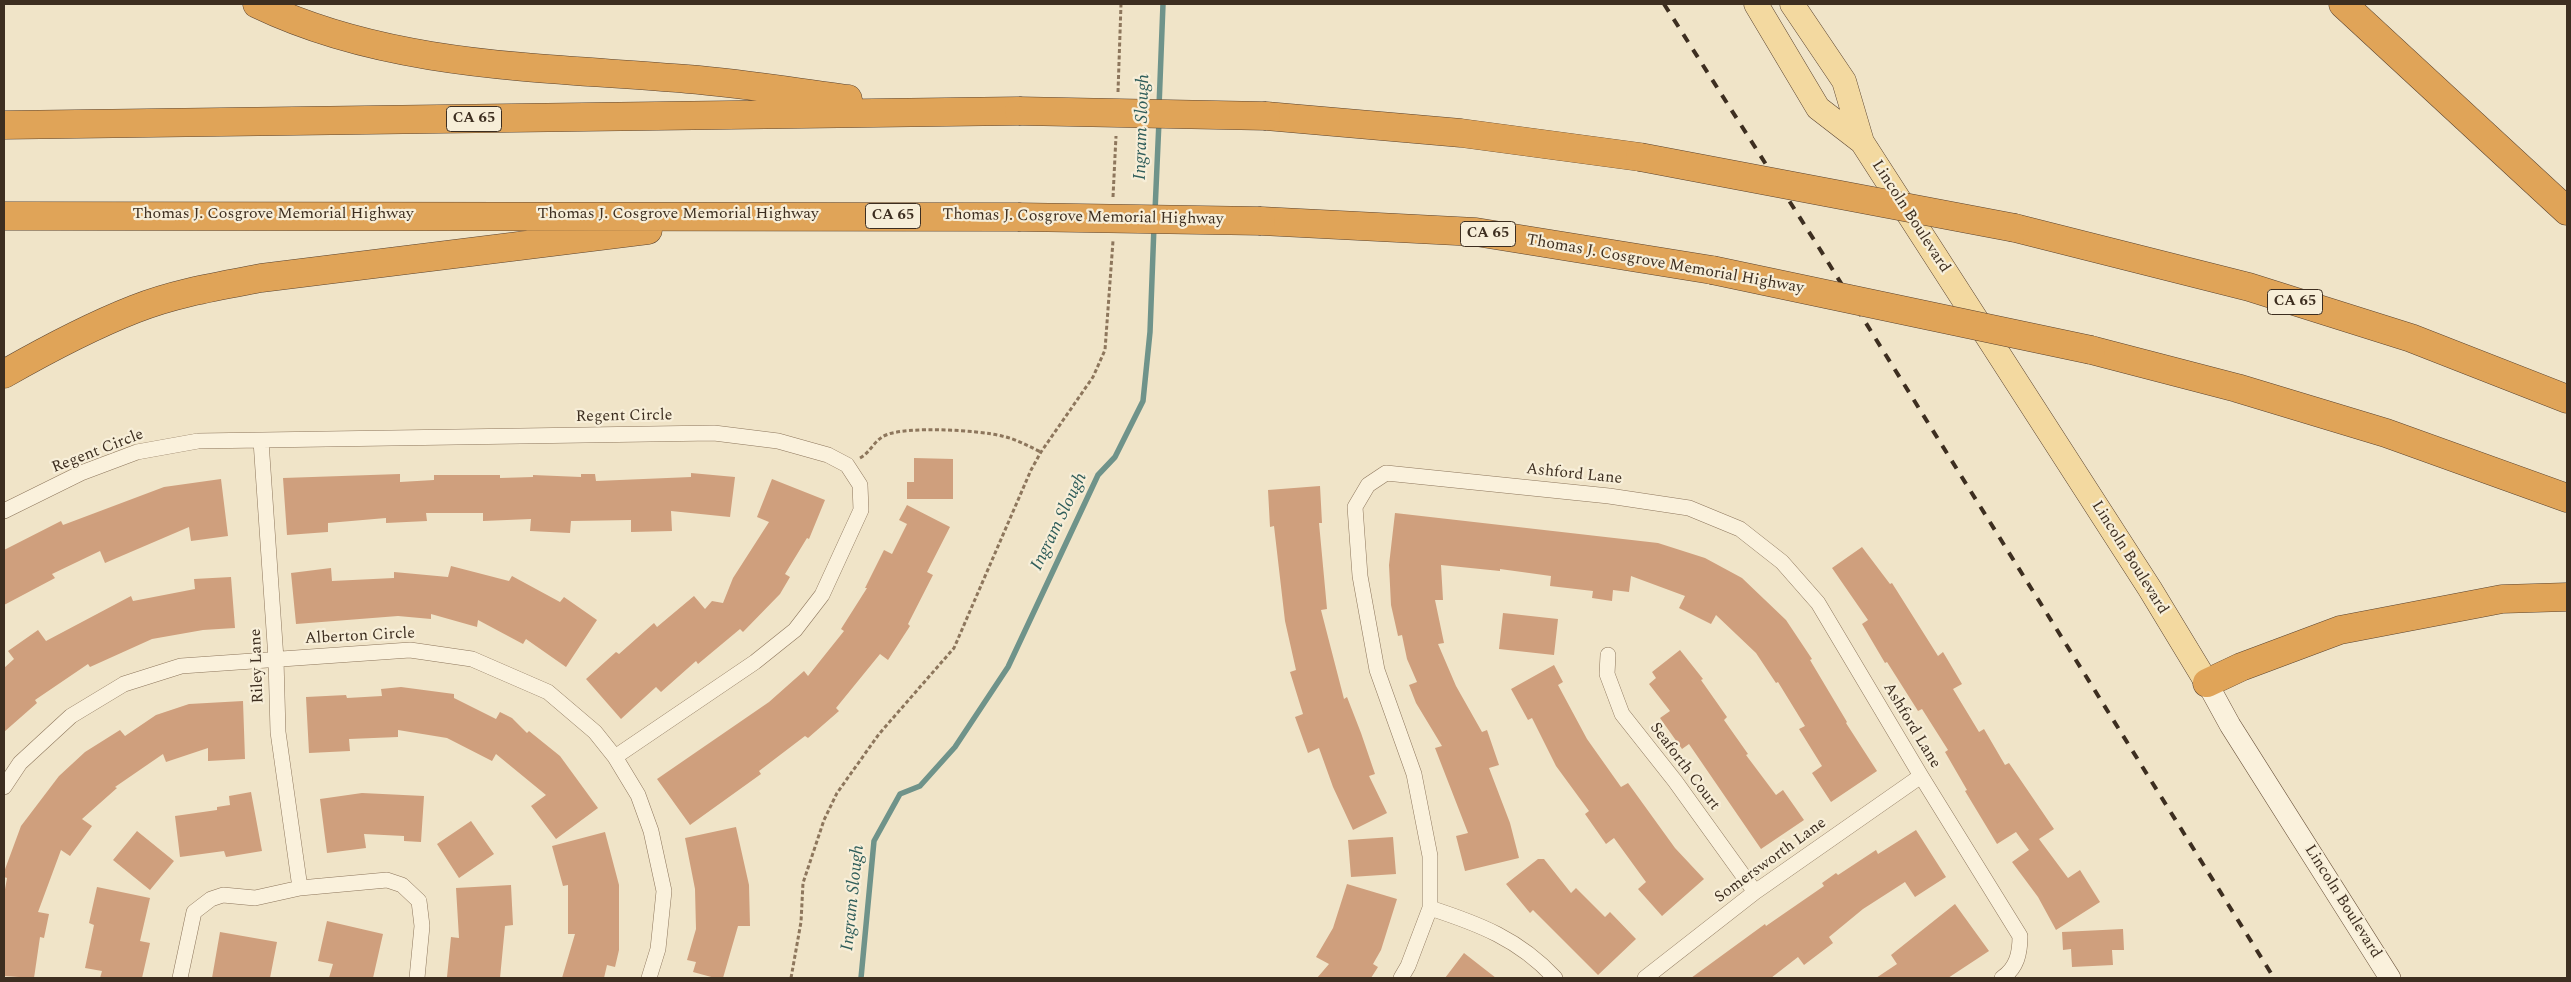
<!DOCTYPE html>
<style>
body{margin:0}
#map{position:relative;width:2571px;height:982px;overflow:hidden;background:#f0e4c8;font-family:Spectral,serif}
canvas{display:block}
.frame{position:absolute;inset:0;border:5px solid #3d2e20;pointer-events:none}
</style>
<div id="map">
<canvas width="2571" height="982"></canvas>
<div class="frame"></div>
</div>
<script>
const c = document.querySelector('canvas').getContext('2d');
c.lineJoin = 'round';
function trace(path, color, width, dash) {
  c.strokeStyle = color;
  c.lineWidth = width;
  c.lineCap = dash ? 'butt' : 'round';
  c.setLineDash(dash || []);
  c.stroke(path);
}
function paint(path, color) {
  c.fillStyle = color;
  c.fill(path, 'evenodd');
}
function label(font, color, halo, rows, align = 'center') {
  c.font = font + ' Spectral,serif';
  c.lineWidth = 4.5;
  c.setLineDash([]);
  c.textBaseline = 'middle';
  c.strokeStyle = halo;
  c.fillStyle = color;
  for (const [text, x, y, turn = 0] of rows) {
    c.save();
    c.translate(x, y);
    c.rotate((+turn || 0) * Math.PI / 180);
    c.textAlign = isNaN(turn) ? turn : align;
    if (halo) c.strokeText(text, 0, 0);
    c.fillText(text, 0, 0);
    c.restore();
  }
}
trace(new Path2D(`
 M 1159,107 L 1163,4
 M 1155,211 L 1159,121
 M 861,978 L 874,841 L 900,794 L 920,786 L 955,747 L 1008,667 L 1098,475 L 1115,457 L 1143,401 L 1150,332 L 1154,226`), '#6f938a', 5.5);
paint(new Path2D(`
 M 914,458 L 953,459 L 953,499 L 907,499 L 907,482 L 914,482 Z
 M 691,473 L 735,477 L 730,517 L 671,511 L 672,531 L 631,532 L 631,520 L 571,521 L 570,533 L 530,531 L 531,519 L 483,521 L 483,513 L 426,513 L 427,521 L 386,523 L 386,518 L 328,523 L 328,532 L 287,535 L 283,478 L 400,474 L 400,482 L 434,480 L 434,475 L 500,475 L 500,478 L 533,477 L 533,475 L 581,477 L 581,474 L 595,474 L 596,481 L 691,477 Z
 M 221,479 L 228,536 L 191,541 L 189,527 L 105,563 L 100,551 L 52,574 L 55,578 L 4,605 L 4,550 L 61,521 L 63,525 L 164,487 Z
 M 772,479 L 825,500 L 809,539 L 807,538 L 785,574 L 790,577 L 780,594 L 743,632 L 740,629 L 698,664 L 696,661 L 661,692 L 656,687 L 621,719 L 586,679 L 616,652 L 619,654 L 654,623 L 657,627 L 694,596 L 705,609 L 712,601 L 723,603 L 733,578 L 769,522 L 757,517 Z
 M 1320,486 L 1322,523 L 1319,523 L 1327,609 L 1321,610 L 1344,699 L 1347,697 L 1361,733 L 1375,774 L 1369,776 L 1387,813 L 1353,830 L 1333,787 L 1319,748 L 1308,753 L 1295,717 L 1303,714 L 1290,672 L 1296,670 L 1285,621 L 1274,526 L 1270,527 L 1268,490 Z
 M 907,505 L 950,527 L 927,572 L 933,575 L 908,624 L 910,626 L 888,660 L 880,654 L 836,708 L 839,711 L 808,738 L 805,736 L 759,771 L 761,774 L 690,825 L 657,779 L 769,702 L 804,671 L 808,676 L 844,631 L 841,629 L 867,588 L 865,588 L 884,550 L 892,554 L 907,524 L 899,520 Z
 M 1395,513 L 1658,543 L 1705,558 L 1742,578 L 1786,620 L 1812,659 L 1810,660 L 1847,722 L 1846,723 L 1877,771 L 1831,802 L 1812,773 L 1822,766 L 1799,729 L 1805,726 L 1778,682 L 1776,683 L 1756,653 L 1716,615 L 1711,624 L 1679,608 L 1685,596 L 1631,576 L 1629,592 L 1613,590 L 1612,601 L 1592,598 L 1593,591 L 1550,586 L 1551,576 L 1500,569 L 1500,571 L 1441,565 L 1443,600 L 1435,600 L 1444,643 L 1438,644 L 1456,686 L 1482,732 L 1487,730 L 1499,765 L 1489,768 L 1510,823 L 1519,858 L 1465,871 L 1456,836 L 1468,833 L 1435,748 L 1442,746 L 1416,703 L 1409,685 L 1417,682 L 1407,659 L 1402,635 L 1398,636 L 1391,605 L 1389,565 Z
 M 1862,547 L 1890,584 L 1892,583 L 1938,656 L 1943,652 L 1962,684 L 1953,689 L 1979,732 L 1984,729 L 2005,765 L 2009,763 L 2054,829 L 2039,839 L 2068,878 L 2080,870 L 2100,902 L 2056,930 L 2038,897 L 2012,862 L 2029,850 L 2016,832 L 1997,844 L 1965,791 L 1967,790 L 1945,752 L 1948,750 L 1922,709 L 1918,711 L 1887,662 L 1885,663 L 1862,624 L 1868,620 L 1832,568 Z
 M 451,566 L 509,581 L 512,576 L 560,602 L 564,597 L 597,620 L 566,667 L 526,639 L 523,644 L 478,620 L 477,627 L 431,614 L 431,619 L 398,616 L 296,624 L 291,573 L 331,568 L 332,581 L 394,578 L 394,572 L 448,577 Z
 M 231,577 L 235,628 L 203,630 L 152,639 L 90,667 L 88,664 L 35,700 L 37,703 L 4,732 L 4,668 L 14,659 L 8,651 L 38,630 L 46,641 L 131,596 L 133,601 L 195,589 L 194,579 Z
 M 1503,613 L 1558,619 L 1554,655 L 1499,649 Z
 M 1680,650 L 1703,679 L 1701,680 L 1727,717 L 1724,720 L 1748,754 L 1746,755 L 1776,795 L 1783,790 L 1804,820 L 1761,849 L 1689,744 L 1682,749 L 1660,718 L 1670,711 L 1649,684 L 1656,678 L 1652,672 Z
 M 1554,665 L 1563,682 L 1558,685 L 1587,739 L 1621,787 L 1628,783 L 1675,848 L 1704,879 L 1662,916 L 1638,889 L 1646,882 L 1614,838 L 1606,844 L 1585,814 L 1589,811 L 1556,766 L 1532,718 L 1528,720 L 1511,689 Z
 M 401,687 L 454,694 L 454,698 L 496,719 L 500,712 L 512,718 L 527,733 L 529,731 L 560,756 L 598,808 L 556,839 L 531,806 L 546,795 L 496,754 L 492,761 L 447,738 L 398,730 L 398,737 L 349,739 L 350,751 L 309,753 L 306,697 L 346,695 L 347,698 L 382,696 L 381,689 Z
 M 243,701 L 245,759 L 208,761 L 208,748 L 166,762 L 163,754 L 115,787 L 117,788 L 82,819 L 92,826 L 70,856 L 61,850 L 38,912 L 49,914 L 44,938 L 40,937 L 34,978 L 4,976 L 4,895 L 7,878 L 4,877 L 4,872 L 21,826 L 59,776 L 85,752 L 120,730 L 125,736 L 156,715 L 189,704 Z
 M 251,792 L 262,851 L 226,857 L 224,851 L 180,857 L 175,816 L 217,810 L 217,807 L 230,805 L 229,796 Z
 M 362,793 L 424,796 L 421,842 L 404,841 L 404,836 L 364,834 L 366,848 L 327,853 L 320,799 Z
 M 471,821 L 494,854 L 459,878 L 437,844 Z
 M 736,827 L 749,885 L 750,926 L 738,926 L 723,978 L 715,978 L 693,972 L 696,962 L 687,960 L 696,929 L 695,889 L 685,838 Z
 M 1916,830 L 1946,877 L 1915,897 L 1905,882 L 1863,909 L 1829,937 L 1833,943 L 1804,965 L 1798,957 L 1771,978 L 1691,978 L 1765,924 L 1766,926 L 1824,886 L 1822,883 L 1836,873 L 1838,875 L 1876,850 L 1878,854 Z
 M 137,831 L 174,861 L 150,890 L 113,860 Z
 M 605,832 L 619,885 L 619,950 L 615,967 L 607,965 L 604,978 L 562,978 L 575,934 L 568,934 L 568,885 L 563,886 L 552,846 Z
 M 1393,837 L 1396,874 L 1351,877 L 1348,840 Z
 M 1538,859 L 1544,859 L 1571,893 L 1576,888 L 1605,917 L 1610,912 L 1636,939 L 1598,975 L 1533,910 L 1530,913 L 1506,884 Z
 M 1347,884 L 1397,899 L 1381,950 L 1373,964 L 1378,967 L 1371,978 L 1317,978 L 1329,964 L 1316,957 L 1333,928 Z
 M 511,885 L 513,925 L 505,926 L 500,978 L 447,977 L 451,937 L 459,938 L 456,888 Z
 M 97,887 L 150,898 L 140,941 L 150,943 L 142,978 L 100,978 L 102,971 L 85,968 L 94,925 L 89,923 Z
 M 1955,904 L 1989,951 L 1948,978 L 1876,978 L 1897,964 L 1891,955 Z
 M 327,921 L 383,934 L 373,978 L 329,978 L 333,964 L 318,961 Z
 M 2123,929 L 2124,950 L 2112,950 L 2113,965 L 2072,967 L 2071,949 L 2063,950 L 2062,932 Z
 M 220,932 L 277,942 L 270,978 L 212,978 Z
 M 1464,953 L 1496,978 L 1445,978 Z`), '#cf9f7d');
const minor = new Path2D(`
 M 261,441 L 276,659 L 278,732 L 300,888
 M 4,511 L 81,473 L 137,452 L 198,441 L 714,433 L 778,441 L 828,455 L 847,465 L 860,485 L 861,510 L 822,595 L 795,630 L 755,662 L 615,757
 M 1608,655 L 1607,674 L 1622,714 L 1675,781 L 1755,892
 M 4,787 L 20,763 L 71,716 L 124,684 L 181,666 L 410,650 L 472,659 L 548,692 L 595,732 L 615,757 L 638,795 L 651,831 L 664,891 L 658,949 L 649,978
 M 1430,908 C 1479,924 1519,939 1555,978
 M 180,978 L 194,912 L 211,899 L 223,895 L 255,898 L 300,888 L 387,880 L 402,885 L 419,901 L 422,926 L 417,978
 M 1401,978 L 1408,966 L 1430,908 L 1430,856 L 1414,774 L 1377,670 L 1360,576 L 1355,507 L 1368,485 L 1386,473 L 1609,496 L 1689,508 L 1740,529 L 1782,562 L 1818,603 L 1921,776 L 2020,936 C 2020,953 2017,968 2002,978
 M 1645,978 L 1755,892 L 1921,776`);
const secondary = new Path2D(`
 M 2207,683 L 2230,725 L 2390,978`);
const primary = new Path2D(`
 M 1756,4 L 1818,108 L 1862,142
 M 1792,4 L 1844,81 L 1862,142 L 2150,589 L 2207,683`);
const motorway = new Path2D(`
 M 257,4 C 390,68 542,67 687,79 C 740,83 794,92 848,99
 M 2343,4 L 2567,211
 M 1266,116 L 1461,133 L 1640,157
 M 4,125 L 1019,111
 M 4,216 L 1018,217
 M 1261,221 L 1476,232 L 1712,270
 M 2015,228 L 2249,287 L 2411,338 L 2567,399
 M 2091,350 L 2237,388 L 2386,433 L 2567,498
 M 4,374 C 46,350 89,327 135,309 C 175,293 219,286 261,278 L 648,230
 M 2207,683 L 2241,667 L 2340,630 L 2502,599 L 2567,597`);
trace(minor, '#8d765c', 16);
trace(secondary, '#6f573f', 22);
trace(primary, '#5b4430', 25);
trace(motorway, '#5b4430', 29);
trace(new Path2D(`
 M 1118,92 L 1121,4
 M 1113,197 L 1116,136
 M 860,458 C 871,452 874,440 886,435 C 907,426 978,430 1002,436 C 1016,439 1028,446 1041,452
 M 791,978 L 801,922 L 803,883 L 824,820 L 837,793 L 879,734 L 954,648 L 1031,470 L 1041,452 L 1093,377 L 1105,350 L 1113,241`), '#8d765c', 3, [4, 2.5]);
trace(minor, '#faf1dc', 15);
trace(secondary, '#faf1dc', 21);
trace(primary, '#f3d9a0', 24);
trace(motorway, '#e0a458', 28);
trace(new Path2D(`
 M 1664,4 L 1816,243 L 2274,978`), '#3d2e20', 4, [9, 9]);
const motorwayBridge = new Path2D(`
 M 1019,111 L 1266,116
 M 1640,157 L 2015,228
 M 1018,217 L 1261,221
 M 1712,270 L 2091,350`);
trace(motorwayBridge, '#5b4430', 29, []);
trace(motorwayBridge, '#e0a458', 28);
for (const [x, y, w] of [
 [474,119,55],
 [893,216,55],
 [1488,234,55],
 [2295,302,55]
]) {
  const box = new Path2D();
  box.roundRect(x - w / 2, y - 12.5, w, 25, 4);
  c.fillStyle = '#f7eed8';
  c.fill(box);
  trace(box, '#3d2e20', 1);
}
label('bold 15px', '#3d2e20', null, [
 ["CA 65",474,119],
 ["CA 65",893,216],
 ["CA 65",1488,234],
 ["CA 65",2295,302]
]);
label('16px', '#3d2e20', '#f7eed8', [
 ["Thomas J. Cosgrove Memorial Highway",273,215],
 ["Thomas J. Cosgrove Memorial Highway",678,215],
 ["Lincoln Boulevard",1910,217,57],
 ["Thomas J. Cosgrove Memorial Highway",1083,218,1],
 ["Thomas J. Cosgrove Memorial Highway",1665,265,10],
 ["Regent Circle",624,417,-1],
 ["Regent Circle",98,452,-21],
 ["Ashford Lane",1574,475,6],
 ["Lincoln Boulevard",2129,558,58],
 ["Alberton Circle",360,637,-3],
 ["Riley Lane",258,666,-92],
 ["Ashford Lane",1911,726,59],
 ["Seaforth Court",1684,767,53],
 ["Somersworth Lane",1771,861,-36],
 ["Lincoln Boulevard",2342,902,58]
]);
label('italic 18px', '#2f5d5a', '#f7eed8', [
 ["Ingram Slough",1143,127,-88],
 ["Ingram Slough",1060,522,-64],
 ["Ingram Slough",854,898,-84]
]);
</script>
